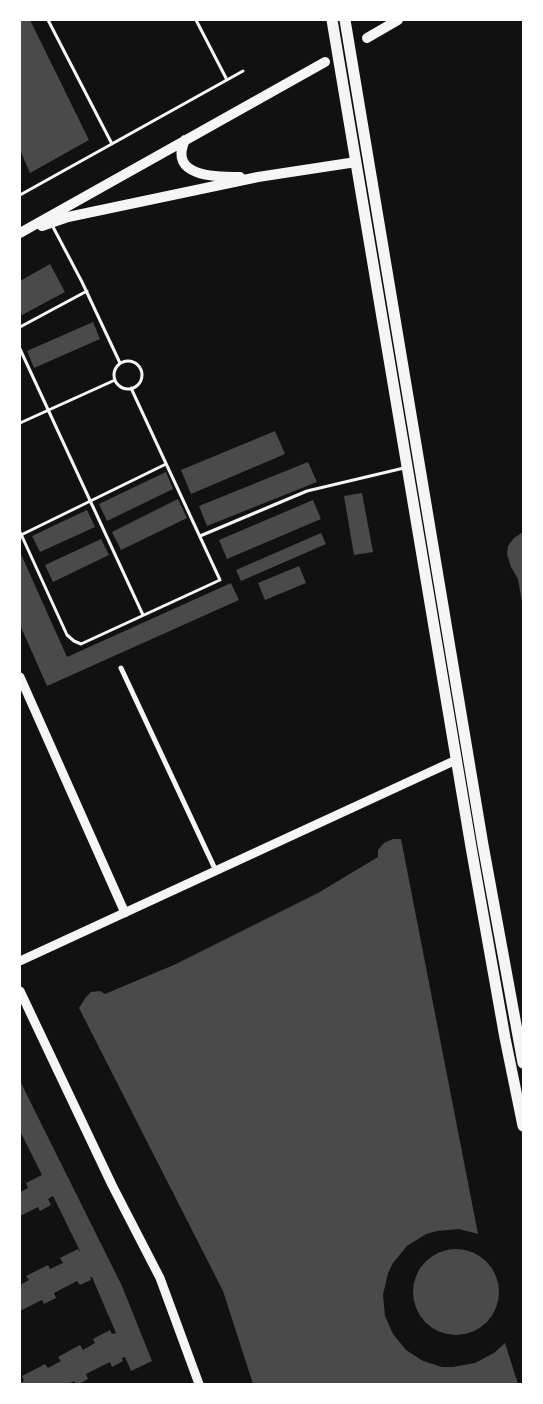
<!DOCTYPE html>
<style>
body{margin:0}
#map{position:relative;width:543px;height:1404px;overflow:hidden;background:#111;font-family:Inter,sans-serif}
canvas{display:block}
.frame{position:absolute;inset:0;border:21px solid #fff;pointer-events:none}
</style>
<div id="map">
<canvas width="543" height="1404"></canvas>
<div class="frame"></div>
</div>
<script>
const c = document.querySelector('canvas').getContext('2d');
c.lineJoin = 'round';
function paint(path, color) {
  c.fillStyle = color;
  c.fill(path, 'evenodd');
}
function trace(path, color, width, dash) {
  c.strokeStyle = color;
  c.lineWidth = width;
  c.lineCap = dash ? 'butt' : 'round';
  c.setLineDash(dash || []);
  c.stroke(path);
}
paint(new Path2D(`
 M 20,20 L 30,20 L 89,140 L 30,173 L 20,150 Z
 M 50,264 L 65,292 L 20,316 L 20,281 Z
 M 93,322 L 100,339 L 34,368 L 27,351 Z
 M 275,431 L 285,454 L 191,494 L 181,470 Z
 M 308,462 L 317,482 L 207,526 L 199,506 Z
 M 166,472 L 173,489 L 107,521 L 99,504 Z
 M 362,493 L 373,552 L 354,555 L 344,496 Z
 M 178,499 L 187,518 L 121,550 L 112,532 Z
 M 313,500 L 321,519 L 227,559 L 219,540 Z
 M 87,510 L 95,527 L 40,552 L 32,536 Z
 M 523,532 L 523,602 L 522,602 L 518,579 L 511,567 L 507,554 L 508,546 L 514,538 Z
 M 321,533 L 326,544 L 241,581 L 236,570 Z
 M 101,539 L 109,555 L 53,582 L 45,565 Z
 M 20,552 L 67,657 L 231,583 L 239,600 L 47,686 L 20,625 Z
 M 299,566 L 306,583 L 265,600 L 258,583 Z
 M 393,839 L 401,839 L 478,1234 L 459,1229 L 437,1231 L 426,1234 L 407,1246 L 393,1263 L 388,1273 L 383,1295 L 385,1316 L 393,1334 L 406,1350 L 423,1361 L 442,1367 L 453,1367 L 475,1363 L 494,1353 L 505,1343 L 518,1384 L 253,1384 L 223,1291 L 79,1008 L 86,997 L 91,992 L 100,991 L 105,994 L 176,964 L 318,893 L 378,857 L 378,850 L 384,843 Z
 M 20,1081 L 122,1286 L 152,1361 L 131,1371 L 125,1357 L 122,1358 L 123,1361 L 112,1367 L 110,1362 L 86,1374 L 88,1379 L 79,1384 L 76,1384 L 74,1381 L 68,1384 L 20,1383 L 24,1381 L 22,1376 L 45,1364 L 48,1368 L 61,1361 L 58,1357 L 80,1345 L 83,1350 L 95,1343 L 93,1339 L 110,1330 L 112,1334 L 116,1333 L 92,1277 L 90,1277 L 91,1280 L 80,1285 L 77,1281 L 54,1293 L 56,1298 L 44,1304 L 42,1300 L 20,1311 L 20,1285 L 29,1280 L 26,1276 L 48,1265 L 50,1269 L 63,1263 L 60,1258 L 78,1249 L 81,1253 L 53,1196 L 48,1199 L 51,1205 L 40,1211 L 38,1207 L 20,1216 L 20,1192 L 28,1188 L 26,1183 L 42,1175 L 20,1131 Z
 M413 1292a43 43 0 1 1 86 0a43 43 0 1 1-86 0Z`), '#4a4a4a');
trace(new Path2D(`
 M 48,20 L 112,144
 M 196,20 L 227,80
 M 20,195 L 243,71
 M 52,225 L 82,282 L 120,363
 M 20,327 L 87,291
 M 20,349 L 143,615
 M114 375a14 14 0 1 1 28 0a14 14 0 1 1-28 0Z
 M 20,423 L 115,380
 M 20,532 L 67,635 L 74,641 L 81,644 L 220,580 L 131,388
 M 21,535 L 166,464
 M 200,536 L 307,491 L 404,468`), '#f5f5f5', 3);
trace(new Path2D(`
 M 121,668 L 216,871`), '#f5f5f5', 5);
trace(new Path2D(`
 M 20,677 L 125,913
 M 20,961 L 456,760
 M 20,991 L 112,1185 L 160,1278 L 199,1384`), '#f5f5f5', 9);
trace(new Path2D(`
 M 367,38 L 398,20
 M 185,140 C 168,177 216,177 240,177
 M 42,226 L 68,217 L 258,177 L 356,162
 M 20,233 L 325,62`), '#f5f5f5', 10);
trace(new Path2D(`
 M 332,20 L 471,847 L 505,1038 L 523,1126
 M 345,20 L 483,845 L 523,1063`), '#f5f5f5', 11);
</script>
